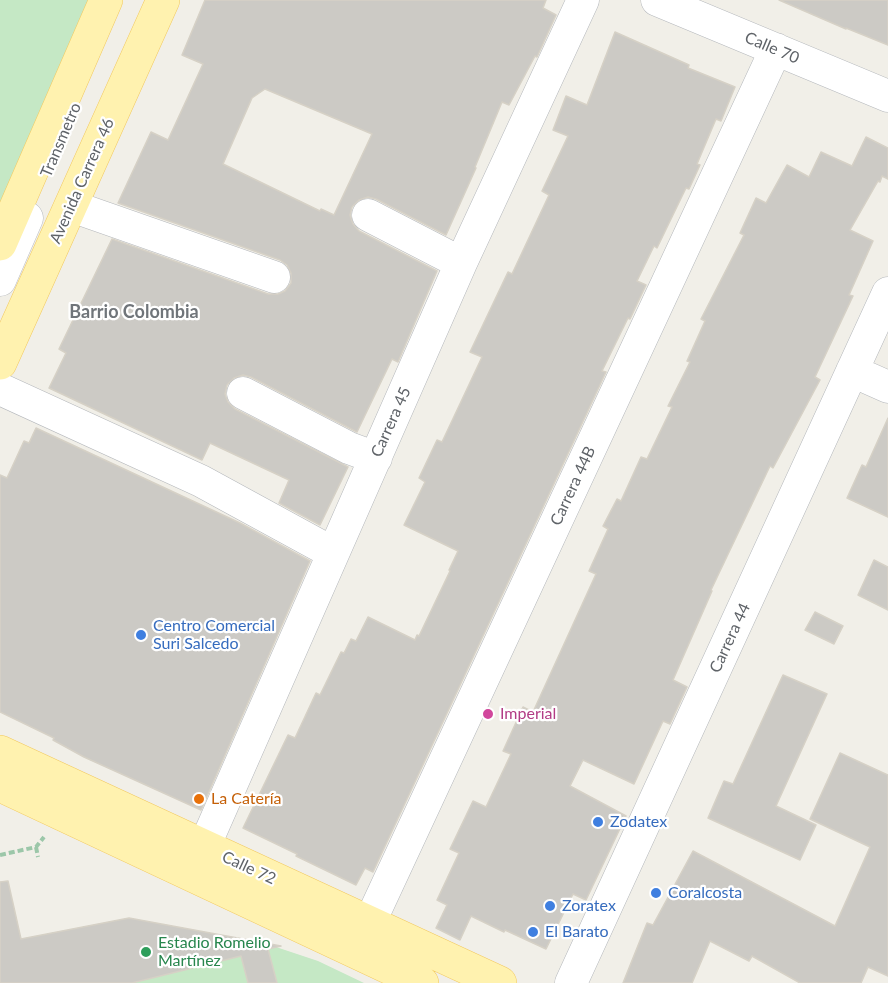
<!DOCTYPE html>
<meta charset="utf-8">
<style>
body{margin:0}
canvas{display:block;background:#f1efe8}
</style>
<canvas width="888" height="983"></canvas>
<script>
const c = document.querySelector('canvas').getContext('2d');
c.lineJoin = 'round';
function paint(path, color) {
  c.fillStyle = color;
  c.fill(path, 'evenodd');
}
function trace(path, color, width, dash) {
  c.strokeStyle = color;
  c.lineWidth = width;
  c.lineCap = dash ? 'butt' : 'round';
  c.setLineDash(dash || []);
  c.stroke(path);
}
function label(font, color, halo, rows, align = 'center') {
  c.font = font + ' Lato,sans-serif';
  c.lineWidth = 4.5;
  c.setLineDash([]);
  c.textBaseline = 'middle';
  c.strokeStyle = halo;
  c.fillStyle = color;
  for (const [text, x, y, turn = 0] of rows) {
    c.save();
    c.translate(x, y);
    c.rotate((+turn || 0) * Math.PI / 180);
    c.textAlign = isNaN(turn) ? turn : align;
    if (halo) c.strokeText(text, 0, 0);
    c.fillText(text, 0, 0);
    c.restore();
  }
}
paint(new Path2D(`
 M 0,0 L 98,0 L 0,219 Z
 M 129,918 L 267,944 L 318,961 L 364,983 L 0,983 L 0,943 Z`), '#c5e8c5');
const building = new Path2D(`
 M 205,0 L 546,0 L 543,8 L 556,15 L 537,57 L 535,56 L 509,105 L 502,102 L 475,167 L 476,168 L 446,235 L 376,199 L 368,197 L 359,200 L 352,207 L 350,215 L 353,224 L 359,231 L 437,271 L 398,362 L 392,359 L 357,432 L 251,377 L 243,375 L 234,378 L 227,385 L 225,394 L 228,402 L 235,409 L 348,467 L 320,525 L 279,503 L 289,480 L 210,443 L 202,460 L 49,388 L 66,353 L 59,349 L 112,239 L 268,294 L 278,294 L 285,291 L 291,283 L 291,273 L 287,265 L 280,260 L 118,203 L 151,132 L 168,140 L 203,64 L 182,55 ZM 265,89 L 372,134 L 334,215 L 321,209 L 320,211 L 223,164 L 252,98 Z
 M 779,0 L 888,0 L 888,45 L 846,28 L 846,29 Z
 M 615,32 L 689,65 L 688,68 L 735,87 L 721,121 L 716,119 L 697,164 L 700,165 L 689,189 L 686,188 L 657,248 L 654,246 L 637,281 L 646,285 L 630,319 L 628,318 L 602,371 L 606,372 L 373,872 L 365,868 L 356,885 L 296,856 L 297,854 L 243,828 L 288,735 L 295,738 L 316,693 L 320,695 L 341,652 L 344,653 L 351,639 L 356,641 L 368,617 L 415,640 L 417,635 L 419,636 L 450,571 L 449,570 L 458,551 L 404,525 L 425,482 L 419,478 L 437,440 L 442,442 L 482,357 L 470,352 L 508,272 L 512,274 L 549,195 L 542,191 L 568,136 L 553,130 L 566,96 L 587,105 Z
 M 866,137 L 888,148 L 888,179 L 882,176 L 880,182 L 878,181 L 850,230 L 873,241 L 849,295 L 853,296 L 815,377 L 820,380 L 773,468 L 770,466 L 711,590 L 712,591 L 673,680 L 687,687 L 670,724 L 663,721 L 634,784 L 583,760 L 570,786 L 626,816 L 586,900 L 573,894 L 546,949 L 505,930 L 504,932 L 471,916 L 460,940 L 436,928 L 447,905 L 437,900 L 459,853 L 450,849 L 473,801 L 486,807 L 511,754 L 503,751 L 523,707 L 533,712 L 596,574 L 589,571 L 608,529 L 603,526 L 617,499 L 621,501 L 641,457 L 647,459 L 672,407 L 668,406 L 690,362 L 687,361 L 705,321 L 701,319 L 744,235 L 740,233 L 756,198 L 766,203 L 787,165 L 809,177 L 821,152 L 852,166 Z
 M 888,418 L 888,517 L 847,498 L 862,465 L 866,467 Z
 M 36,428 L 240,523 L 310,561 L 201,810 L 84,757 L 53,740 L 54,738 L 0,712 L 0,475 L 7,478 L 24,441 L 29,443 Z
 M 874,560 L 888,567 L 888,610 L 858,595 Z
 M 815,612 L 843,626 L 834,644 L 805,630 Z
 M 783,675 L 827,694 L 776,806 L 816,825 L 800,860 L 708,818 L 724,781 L 733,784 Z
 M 840,753 L 888,775 L 888,976 L 868,967 L 861,983 L 800,983 L 752,956 L 749,961 L 710,941 L 692,983 L 623,983 L 647,923 L 653,925 L 693,851 L 835,926 L 870,847 L 810,819 Z
 M 8,881 L 21,939 L 129,918 L 281,946 L 268,949 L 277,983 L 248,983 L 241,956 L 132,983 L 0,983 L 0,882 Z`);
paint(building, '#cccac5');
trace(building, '#d6d1c6', 1.5);
const minor = new Path2D(`
 M 657,0 L 888,96
 M 71,206 L 274,277
 M 368,215 L 461,263
 M 0,280 L 27,218
 M 852,371 L 888,387
 M 0,389 L 201,481 L 333,553
 M 243,393 L 349,448 L 376,458
 M 204,847 L 461,263 L 583,0
 M 369,924 L 776,49
 M 571,983 L 888,293`);
const major = new Path2D(`
 M 0,244 L 106,0
 M 0,363 L 163,0
 M 0,752 L 500,983
 M 0,785 L 422,983`);
trace(minor, '#b5b8bc', 33);
trace(major, '#f2c960', 34);
trace(new Path2D(`
 M 36,847 L 38,857
 M 0,855 L 36,847 L 44,837`), '#9cc7a9', 4, [6, 3]);
trace(minor, '#fff', 32);
trace(major, '#fff2af', 33);
for (const [x, y, r, color] of [
 [141,635,6,"#3f7fe0"],
 [488,714,6,"#d1479c"],
 [199,799,6,"#e8710a"],
 [598,822,6,"#3f7fe0"],
 [656,893,6,"#3f7fe0"],
 [550,906,6,"#3f7fe0"],
 [533,932,6,"#3f7fe0"],
 [146,952,6,"#2e9e5b"]
]) {
  const dot = new Path2D();
  dot.arc(x, y, r, 0, 2 * Math.PI);
  c.fillStyle = color;
  c.fill(dot);
  trace(dot, '#fff', 2);
}
label('16px', '#5f6368', '#fff', [
 ["Calle 70",772,48,23],
 ["Transmetro",61,140,-67],
 ["Avenida Carrera 46",82,181,-66],
 ["Carrera 45",391,422,-66],
 ["Carrera 44B",573,486,-65],
 ["Carrera 44",730,638,-65],
 ["Calle 72",249,868,25]
]);
label('16px', '#366cbe', '#fff', [
 ["Centro Comercial",153,626],
 ["Suri Salcedo",153,644],
 ["Zodatex",610,822],
 ["Coralcosta",668,893],
 ["Zoratex",562,906],
 ["El Barato",545,932]
], 'left');
label('16px', '#b23c85', '#fff', [
 ["Imperial",500,714]
], 'left');
label('16px', '#c56008', '#fff', [
 ["La Catería",211,799]
], 'left');
label('16px', '#27864d', '#fff', [
 ["Estadio Romelio",158,943],
 ["Martínez",158,961]
], 'left');
label('bold 18px', '#70757a', '#fff', [
 ["Barrio Colombia",134,312]
]);
</script>
